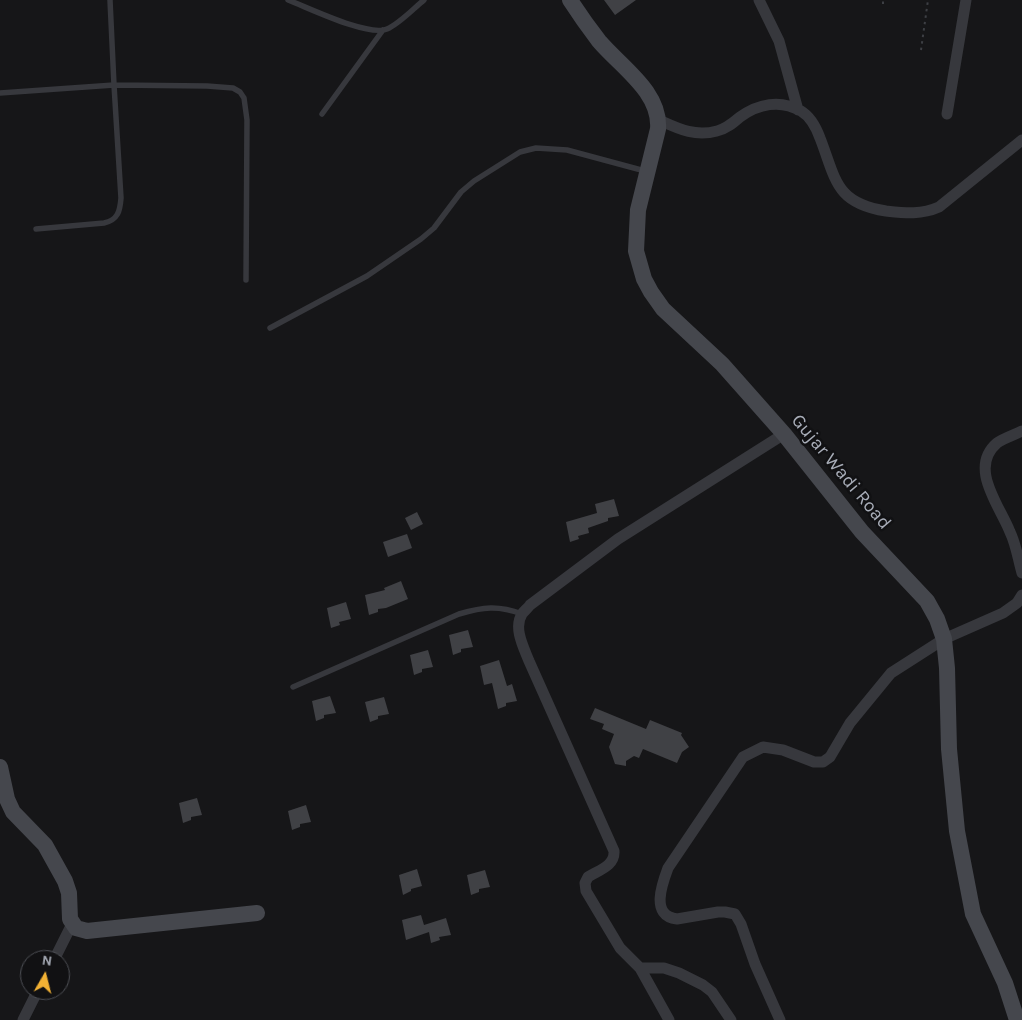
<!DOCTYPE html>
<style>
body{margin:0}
#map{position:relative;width:1022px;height:1020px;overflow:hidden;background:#161618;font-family:Karla,sans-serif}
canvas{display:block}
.north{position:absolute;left:20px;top:950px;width:50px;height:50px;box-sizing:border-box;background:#111113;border:1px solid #4d4f55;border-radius:50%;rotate:8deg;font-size:14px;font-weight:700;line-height:20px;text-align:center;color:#a8adb8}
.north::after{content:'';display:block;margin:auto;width:18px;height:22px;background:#f2b134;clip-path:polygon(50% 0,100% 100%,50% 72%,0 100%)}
</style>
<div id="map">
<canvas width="1022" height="1020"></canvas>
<div class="north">N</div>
</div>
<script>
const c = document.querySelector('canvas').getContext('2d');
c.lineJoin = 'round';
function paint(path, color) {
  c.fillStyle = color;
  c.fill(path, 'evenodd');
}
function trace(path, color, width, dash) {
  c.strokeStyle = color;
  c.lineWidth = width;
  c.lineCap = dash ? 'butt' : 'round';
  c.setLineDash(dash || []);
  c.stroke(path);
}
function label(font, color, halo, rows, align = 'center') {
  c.font = font + ' Karla,sans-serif';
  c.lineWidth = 5;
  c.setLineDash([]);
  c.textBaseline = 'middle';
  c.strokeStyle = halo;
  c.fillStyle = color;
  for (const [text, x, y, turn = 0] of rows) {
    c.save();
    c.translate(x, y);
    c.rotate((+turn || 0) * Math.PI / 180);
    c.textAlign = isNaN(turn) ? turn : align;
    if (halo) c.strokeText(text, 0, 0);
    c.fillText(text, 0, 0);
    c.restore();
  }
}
paint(new Path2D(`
 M 604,0 L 636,0 L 615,15 Z
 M 614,499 L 619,516 L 608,518 L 608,521 L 588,528 L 589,533 L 578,536 L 579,539 L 570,542 L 566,522 L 597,513 L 595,504 Z
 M 417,512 L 423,524 L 411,530 L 405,518 Z
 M 407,534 L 412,548 L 388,557 L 383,542 Z
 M 401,581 L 408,599 L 386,608 L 378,609 L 378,612 L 369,615 L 365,595 L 385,590 L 384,588 Z
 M 346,602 L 351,619 L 339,622 L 340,625 L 331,628 L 327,608 Z
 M 468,630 L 473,647 L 461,649 L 461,652 L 453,655 L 449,635 Z
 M 428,650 L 433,667 L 422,669 L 422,672 L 414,675 L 410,655 Z
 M 499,660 L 507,686 L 512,684 L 517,701 L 506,703 L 506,706 L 498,709 L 492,683 L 484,685 L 480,666 Z
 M 330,696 L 336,713 L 324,715 L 324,718 L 316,721 L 312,701 Z
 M 384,697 L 389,714 L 378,716 L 378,719 L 370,722 L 365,702 Z
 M 595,708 L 646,729 L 650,720 L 682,733 L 681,735 L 689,747 L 682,752 L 677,763 L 643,749 L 639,758 L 634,756 L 626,761 L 626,766 L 615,764 L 609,747 L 614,734 L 602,729 L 604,724 L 590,719 Z
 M 197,798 L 202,815 L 191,817 L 191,820 L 183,823 L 179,803 Z
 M 306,805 L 311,822 L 300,824 L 300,827 L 292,830 L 288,811 Z
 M 417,869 L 422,886 L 411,889 L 411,891 L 403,895 L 399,875 Z
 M 485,870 L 490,887 L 479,889 L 479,892 L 471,895 L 467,875 Z
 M 421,915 L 424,925 L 446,918 L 451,935 L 439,937 L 440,940 L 431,943 L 429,932 L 406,940 L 402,920 Z`), '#404145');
trace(new Path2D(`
 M 883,4 L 883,0
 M 921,50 L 928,0`), '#3d3f44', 2, [2.5, 4]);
trace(new Path2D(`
 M 288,0 C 309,8 368,37 387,29 C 399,24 414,8 424,0
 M 0,93 L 114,85 L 207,86 L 233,88 L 240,92 L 244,98 L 247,120 L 246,280
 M 322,114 L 383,30
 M 36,229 L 104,223 C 118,220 120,211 121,198 L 114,85 L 110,0
 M 270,328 L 367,276 L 421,239 L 434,228 L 461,192 L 474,181 L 520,152 L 536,148 L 567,150 L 645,171
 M 293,687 L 459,614 C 483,607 498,605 522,614`), '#37383d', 5.5);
trace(new Path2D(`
 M 759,0 L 779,41 L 798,110
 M 947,114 L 966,0
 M 659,120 C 679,129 695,137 717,131 C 726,129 733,123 740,117 C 758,104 780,99 801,111 C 811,117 816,127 820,138 C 836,179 835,203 886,211 C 905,213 921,215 939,207 L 1022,140
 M 1022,431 C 1014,435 1004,438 997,443 C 968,468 1000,506 1010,532 C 1016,544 1018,559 1022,573
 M 54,960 L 72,924
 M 640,968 L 664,968 L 679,973 L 703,985 L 712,992 L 731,1020
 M 23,1020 L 38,990
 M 669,1020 L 640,968 L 620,948 L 586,891 L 585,883 L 588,877 C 599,870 615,866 614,851 L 529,661 C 524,648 513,628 522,614 C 524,611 528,608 530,605 L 618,539 L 784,434
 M 780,1020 L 755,964 L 741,924 L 735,914 L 725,912 L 718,912 L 677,919 C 650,916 662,884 668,868 L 743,757 L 763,747 L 783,750 L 814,762 L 823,762 L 830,757 L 850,723 L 891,673 L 944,639 L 1003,613 L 1017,603 L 1022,595`), '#37383d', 11);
trace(new Path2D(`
 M 570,0 C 579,14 589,28 599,41 C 621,67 661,92 658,129 L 638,210 L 636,251 L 644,279 L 651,292 L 663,309 L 722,364 L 784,434 L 862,532 L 927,601 L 937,619 L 944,639 L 947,668 L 949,749 L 957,831 L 968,888 L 973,914 L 1005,983 L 1017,1020
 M 0,767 L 7,799 L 13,812 L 45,845 L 65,881 L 69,893 L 70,919 L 76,928 L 87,931 L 257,913`), '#45474d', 16);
label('19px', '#a8adb8', '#111113', [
 ["Gujar Wadi Road",841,472,50]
]);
</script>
